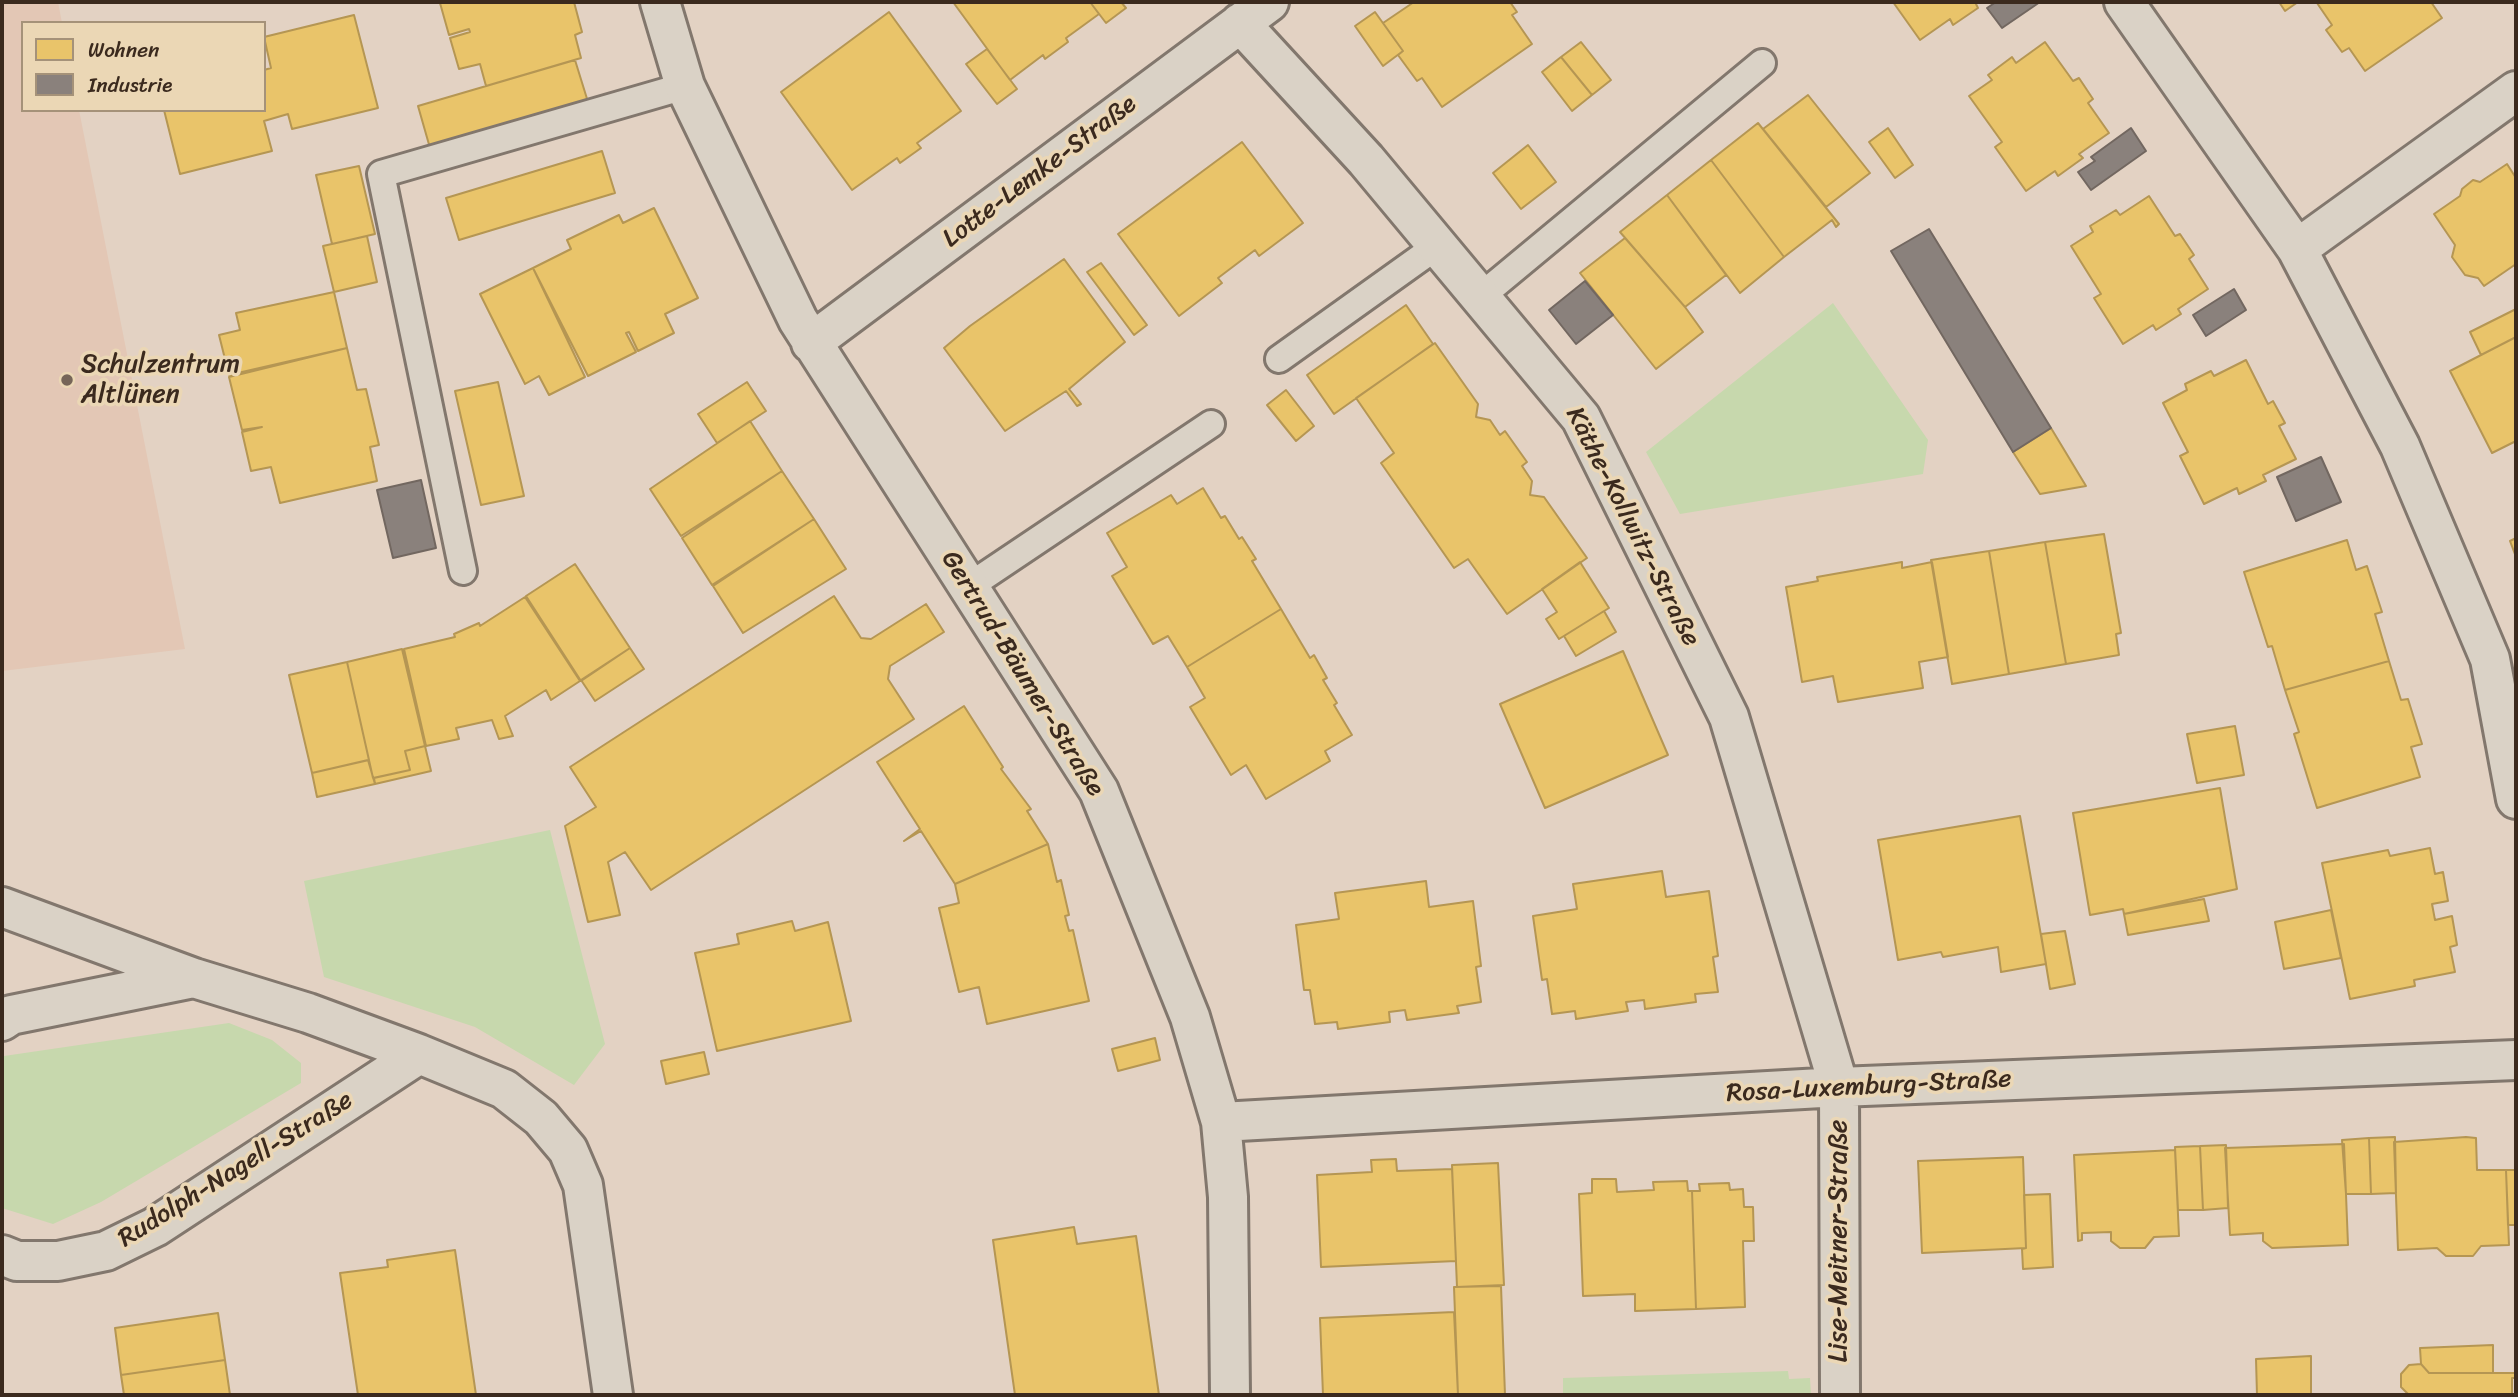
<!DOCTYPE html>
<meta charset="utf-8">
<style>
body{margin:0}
#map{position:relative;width:2518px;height:1397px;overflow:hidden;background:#e3d2c3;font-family:Sriracha,sans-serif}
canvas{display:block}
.frame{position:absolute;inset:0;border:4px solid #3b2a1e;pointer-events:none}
.legend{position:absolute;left:21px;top:21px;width:245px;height:91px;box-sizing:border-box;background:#ebd7b5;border:2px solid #a59279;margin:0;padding:9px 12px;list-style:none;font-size:21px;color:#3b2a1e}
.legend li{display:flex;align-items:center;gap:14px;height:35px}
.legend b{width:35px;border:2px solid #a59279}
</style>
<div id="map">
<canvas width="2518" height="1397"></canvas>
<div class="frame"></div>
<ul class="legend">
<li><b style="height:19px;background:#e9c46a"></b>Wohnen</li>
<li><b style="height:19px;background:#8a817c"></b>Industrie</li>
</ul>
</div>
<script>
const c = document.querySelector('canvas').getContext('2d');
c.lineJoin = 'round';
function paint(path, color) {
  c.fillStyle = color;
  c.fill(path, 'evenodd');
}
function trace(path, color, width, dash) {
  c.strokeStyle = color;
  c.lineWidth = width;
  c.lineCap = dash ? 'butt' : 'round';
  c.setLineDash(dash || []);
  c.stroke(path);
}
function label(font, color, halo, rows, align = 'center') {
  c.font = font + ' Sriracha,sans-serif';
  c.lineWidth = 7;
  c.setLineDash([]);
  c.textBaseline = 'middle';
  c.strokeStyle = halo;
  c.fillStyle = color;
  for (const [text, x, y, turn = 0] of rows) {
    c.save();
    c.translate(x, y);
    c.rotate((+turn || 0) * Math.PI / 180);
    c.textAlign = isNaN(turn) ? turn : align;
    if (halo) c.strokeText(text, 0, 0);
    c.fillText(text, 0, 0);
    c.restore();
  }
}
paint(new Path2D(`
 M 2,2 L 58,2 L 62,23 L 23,23 L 23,110 L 79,110 L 185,649 L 2,671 Z`), '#e3c7b5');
paint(new Path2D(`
 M 1833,303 L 1928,440 L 1923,474 L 1680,514 L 1646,452 Z
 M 550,830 L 605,1044 L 574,1085 L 475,1027 L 324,977 L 304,881 Z
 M 229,1023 L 272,1040 L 301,1063 L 301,1083 L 101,1202 L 53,1224 L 2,1208 L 2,1060 L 4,1056 Z
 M 1788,1371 L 1789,1379 L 1810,1378 L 1811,1395 L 1563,1395 L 1563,1378 Z`), '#c7d8ad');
const homes = new Path2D(`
 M 574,2 L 582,32 L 575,35 L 581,58 L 486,86 L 480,64 L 459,69 L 450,38 L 470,32 L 469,29 L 449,35 L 440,3 Z
 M 953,2 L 1090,2 L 1099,14 L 1066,38 L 1068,42 L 1045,59 L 1043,55 L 1010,80 Z
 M 1090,2 L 1121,2 L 1126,8 L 1106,23 Z
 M 1414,2 L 1510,2 L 1517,12 L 1512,15 L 1532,44 L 1442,107 L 1422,78 L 1417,81 L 1398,55 L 1403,51 L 1383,23 Z
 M 1893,2 L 1975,2 L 1978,8 L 1953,25 L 1950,19 L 1920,40 Z
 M 2279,2 L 2298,2 L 2285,11 Z
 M 2431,2 L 2442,18 L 2365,71 L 2349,48 L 2342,52 L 2326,30 L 2332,25 L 2317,3 Z
 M 889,12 L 961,111 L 917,143 L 921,148 L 900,163 L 897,158 L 852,190 L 781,92 Z
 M 1375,12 L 1403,51 L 1383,66 L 1355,26 Z
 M 354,15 L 378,108 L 292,129 L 288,114 L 264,121 L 272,151 L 180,174 L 164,110 L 264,110 L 264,70 L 271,68 L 264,37 Z
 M 1581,42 L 1611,80 L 1592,95 L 1561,57 Z
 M 2045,42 L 2073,81 L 2079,78 L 2093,99 L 2088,103 L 2109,133 L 2079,154 L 2083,158 L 2058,176 L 2055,171 L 2026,191 L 1995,147 L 2002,142 L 1969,96 L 1992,80 L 1988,75 L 2012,57 L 2016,63 Z
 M 987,49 L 1017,89 L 997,104 L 966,64 Z
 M 1561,57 L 1592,95 L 1572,111 L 1542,72 Z
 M 575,60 L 588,102 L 430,148 L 418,106 Z
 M 1808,95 L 1870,173 L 1826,207 L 1763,129 Z
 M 1758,123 L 1839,224 L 1836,227 L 1832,220 L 1784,257 L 1711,160 Z
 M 1888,128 L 1913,165 L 1895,178 L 1869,142 Z
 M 1242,142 L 1303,223 L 1259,256 L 1255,250 L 1218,278 L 1222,283 L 1179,316 L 1118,234 Z
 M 1528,145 L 1556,182 L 1521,209 L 1493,173 Z
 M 602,151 L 615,193 L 459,240 L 446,198 Z
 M 1711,160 L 1784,257 L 1740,293 L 1667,195 Z
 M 2507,164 L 2516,178 L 2516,264 L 2484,286 L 2478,278 L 2465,275 L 2452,257 L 2455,245 L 2434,214 L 2460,196 L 2462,189 L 2473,180 L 2480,182 Z
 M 359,166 L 375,234 L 332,244 L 316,175 Z
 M 1667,195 L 1726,275 L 1685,307 L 1620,232 Z
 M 2149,196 L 2175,236 L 2180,234 L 2194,255 L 2189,259 L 2208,289 L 2178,309 L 2181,314 L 2156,330 L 2153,325 L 2123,344 L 2094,298 L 2101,294 L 2071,246 L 2093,232 L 2090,226 L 2116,210 L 2120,215 Z
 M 654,208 L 698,298 L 665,314 L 674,333 L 638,351 L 629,332 L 626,333 L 636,352 L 588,376 L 533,268 L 571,249 L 567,240 L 619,215 L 623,223 Z
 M 367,236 L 377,282 L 334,292 L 323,246 Z
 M 1625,238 L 1685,307 L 1703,332 L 1656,369 L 1580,273 Z
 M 1064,259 L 1125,342 L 1069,389 L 1081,404 L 1077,406 L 1066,391 L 1005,431 L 944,348 L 970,326 Z
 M 1101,263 L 1147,325 L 1134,335 L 1087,272 Z
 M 533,268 L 585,377 L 549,395 L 539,376 L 525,384 L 480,294 Z
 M 334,292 L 347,348 L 229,375 L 219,335 L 240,330 L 236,313 Z
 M 1406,305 L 1433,344 L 1334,414 L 1307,375 Z
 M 2516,309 L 2516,337 L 2481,355 L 2470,332 Z
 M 2516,337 L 2516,441 L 2492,453 L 2450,371 Z
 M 1435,343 L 1478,404 L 1476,417 L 1490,420 L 1500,435 L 1505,431 L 1527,462 L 1522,466 L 1532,481 L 1530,495 L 1544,497 L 1587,558 L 1507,614 L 1468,559 L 1454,568 L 1381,463 L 1394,453 L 1356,398 Z
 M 347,348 L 357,390 L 366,389 L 379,445 L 370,447 L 377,481 L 280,503 L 271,467 L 251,471 L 242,432 L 262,427 L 242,430 L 229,377 Z
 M 2246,360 L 2268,404 L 2273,401 L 2285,423 L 2279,426 L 2296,459 L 2263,475 L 2266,481 L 2239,494 L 2237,488 L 2204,504 L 2180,456 L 2188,452 L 2163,403 L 2187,390 L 2185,384 L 2211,371 L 2214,376 Z
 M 498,382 L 524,496 L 481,505 L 455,391 Z
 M 747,382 L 766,411 L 717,443 L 698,414 Z
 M 1286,390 L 1314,426 L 1296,441 L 1267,405 Z
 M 750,421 L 782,471 L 681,536 L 650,489 Z
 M 2051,428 L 2086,486 L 2040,494 L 2013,452 Z
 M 782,471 L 814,519 L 712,585 L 682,538 Z
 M 1203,488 L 1221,518 L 1225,516 L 1239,539 L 1242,537 L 1256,559 L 1252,561 L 1281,609 L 1187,667 L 1168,636 L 1153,644 L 1112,576 L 1127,567 L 1107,533 L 1171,495 L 1177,504 Z
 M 814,519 L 846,569 L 743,633 L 713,586 Z
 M 2104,534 L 2121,633 L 2116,634 L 2119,655 L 2066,664 L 2045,542 Z
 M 2516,538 L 2516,557 L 2510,541 Z
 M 2347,540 L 2356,570 L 2367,566 L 2382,612 L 2375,614 L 2389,661 L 2285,690 L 2272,646 L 2268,647 L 2244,572 Z
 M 2045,542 L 2066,664 L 2009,674 L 1989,551 Z
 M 1989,551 L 2009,674 L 1952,684 L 1931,560 Z
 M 1580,562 L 1609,608 L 1559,639 L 1546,619 L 1557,612 L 1542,589 Z
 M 1902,562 L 1902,568 L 1932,562 L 1948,657 L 1919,662 L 1923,688 L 1838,702 L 1833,676 L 1802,682 L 1786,587 L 1818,581 L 1817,577 Z
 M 575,564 L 630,648 L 581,681 L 526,596 Z
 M 834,596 L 861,638 L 871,639 L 926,604 L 944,632 L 890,666 L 888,679 L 914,719 L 651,890 L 625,852 L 608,862 L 620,915 L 588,922 L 565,826 L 596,807 L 570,767 Z
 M 525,597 L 580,681 L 551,700 L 546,690 L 505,716 L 513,736 L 499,739 L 492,720 L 456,728 L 459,739 L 426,746 L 404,649 L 455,637 L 454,634 L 479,623 L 480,626 Z
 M 1281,609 L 1310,658 L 1314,655 L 1327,678 L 1323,680 L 1337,703 L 1334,705 L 1352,735 L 1325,751 L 1330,761 L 1266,799 L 1246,765 L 1231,775 L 1190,707 L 1205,698 L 1187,667 Z
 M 1604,611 L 1616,632 L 1576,656 L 1564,636 Z
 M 630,648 L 644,669 L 595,701 L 581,680 Z
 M 402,649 L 425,746 L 405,751 L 410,770 L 373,778 L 347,662 Z
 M 1623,651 L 1668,755 L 1545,808 L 1500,704 Z
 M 2389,661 L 2401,700 L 2408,699 L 2422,744 L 2411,747 L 2420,777 L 2317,808 L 2294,734 L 2299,732 L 2285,690 Z
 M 347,662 L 369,760 L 312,773 L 289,675 Z
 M 964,706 L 1003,767 L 1001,769 L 1031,809 L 1027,811 L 1048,844 L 955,884 L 921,831 L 904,841 L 920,829 L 877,762 Z
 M 2235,726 L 2244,775 L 2197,783 L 2187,734 Z
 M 425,746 L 431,771 L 375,784 L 374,778 L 410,770 L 405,751 Z
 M 368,760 L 375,784 L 317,797 L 312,773 Z
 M 2220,788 L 2237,889 L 2124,914 L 2123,909 L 2090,915 L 2073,813 Z
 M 2020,816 L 2046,964 L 2001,972 L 1998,947 L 1943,957 L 1941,952 L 1898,960 L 1878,840 Z
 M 1048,844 L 1057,882 L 1061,880 L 1069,915 L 1065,916 L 1069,931 L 1073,930 L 1089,1001 L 987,1024 L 979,987 L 959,992 L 939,908 L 959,903 L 955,884 Z
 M 2430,848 L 2435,874 L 2443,872 L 2448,901 L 2432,904 L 2435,920 L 2452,916 L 2457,945 L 2450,947 L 2455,972 L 2414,980 L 2415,986 L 2350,999 L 2322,863 L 2388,850 L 2390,856 Z
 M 1662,871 L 1666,897 L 1709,891 L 1718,956 L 1713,957 L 1718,992 L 1695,994 L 1696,1002 L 1645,1009 L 1644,1000 L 1626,1002 L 1628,1011 L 1576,1019 L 1575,1011 L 1552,1014 L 1547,979 L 1542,980 L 1533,916 L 1577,909 L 1573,884 Z
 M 1426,881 L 1429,907 L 1473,901 L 1481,966 L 1476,967 L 1481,1002 L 1457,1006 L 1459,1013 L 1407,1020 L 1405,1010 L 1389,1012 L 1390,1022 L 1338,1029 L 1337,1022 L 1315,1024 L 1310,990 L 1304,990 L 1296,925 L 1339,919 L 1335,893 Z
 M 2204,899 L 2209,921 L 2128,935 L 2124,914 Z
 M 2331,910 L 2341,958 L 2284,969 L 2275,922 Z
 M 792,921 L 795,931 L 828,922 L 851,1021 L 717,1051 L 695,953 L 739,944 L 737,934 Z
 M 2065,931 L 2075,984 L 2050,989 L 2041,934 Z
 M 1155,1038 L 1160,1060 L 1118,1071 L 1112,1049 Z
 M 704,1052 L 709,1074 L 666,1084 L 661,1061 Z
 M 2395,1137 L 2396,1193 L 2371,1194 L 2369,1138 Z
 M 2466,1137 L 2476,1138 L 2477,1170 L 2506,1170 L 2509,1245 L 2481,1246 L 2473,1256 L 2446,1256 L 2437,1248 L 2398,1250 L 2394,1142 Z
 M 2369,1138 L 2371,1194 L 2346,1194 L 2342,1140 Z
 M 2344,1144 L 2348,1245 L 2272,1248 L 2263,1241 L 2263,1233 L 2230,1235 L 2225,1148 Z
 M 2226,1145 L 2228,1208 L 2203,1210 L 2200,1146 Z
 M 2200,1146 L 2203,1210 L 2178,1210 L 2175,1147 Z
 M 2175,1150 L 2179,1236 L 2154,1237 L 2145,1248 L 2120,1248 L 2111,1241 L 2111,1232 L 2082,1233 L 2082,1240 L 2078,1241 L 2074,1155 Z
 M 2023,1157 L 2026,1248 L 1922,1253 L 1918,1161 Z
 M 1396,1159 L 1397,1171 L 1452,1169 L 1456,1261 L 1321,1267 L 1317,1175 L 1372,1172 L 1371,1160 Z
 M 1498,1163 L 1504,1285 L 1457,1287 L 1452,1165 Z
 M 2506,1170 L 2516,1170 L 2516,1225 L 2508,1225 Z
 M 1592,1179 L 1616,1179 L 1617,1192 L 1654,1190 L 1653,1182 L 1687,1181 L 1688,1191 L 1692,1191 L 1696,1309 L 1635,1311 L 1635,1294 L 1583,1296 L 1579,1194 L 1592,1193 Z
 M 1729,1183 L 1730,1190 L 1743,1189 L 1744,1207 L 1753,1207 L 1754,1241 L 1743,1241 L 1745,1307 L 1696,1309 L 1692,1191 L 1700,1191 L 1699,1184 Z
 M 2050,1194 L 2053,1267 L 2023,1269 L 2022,1249 L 2026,1248 L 2024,1195 Z
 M 1074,1227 L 1077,1244 L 1136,1236 L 1159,1395 L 1015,1395 L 993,1240 Z
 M 455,1250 L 476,1395 L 358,1395 L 340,1273 L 388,1267 L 387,1260 Z
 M 1501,1286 L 1505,1395 L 1458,1395 L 1454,1287 Z
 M 1454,1312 L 1458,1395 L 1323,1395 L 1320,1318 Z
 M 218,1313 L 225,1360 L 121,1375 L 115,1328 Z
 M 2493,1345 L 2493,1373 L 2429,1373 L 2421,1364 L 2420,1348 Z
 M 2311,1356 L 2311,1395 L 2257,1395 L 2256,1359 Z
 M 225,1360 L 230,1395 L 124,1395 L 121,1375 Z
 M 2421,1364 L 2429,1373 L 2516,1373 L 2516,1378 L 2512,1378 L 2512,1395 L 2409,1395 L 2401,1387 L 2401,1374 L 2409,1365 Z`);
paint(homes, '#e9c46a');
trace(homes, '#b59653', 2);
const industry = new Path2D(`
 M 1996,2 L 2040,2 L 2002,28 L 1987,8 Z
 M 2131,128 L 2146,151 L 2091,190 L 2078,172 L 2095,161 L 2091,157 Z
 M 1929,229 L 2051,428 L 2013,452 L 1891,251 Z
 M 1585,281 L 1613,315 L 1576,344 L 1549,310 Z
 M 2234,289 L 2246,310 L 2206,336 L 2193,315 Z
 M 2321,457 L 2341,502 L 2296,521 L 2277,477 Z
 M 421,480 L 436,548 L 393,558 L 377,490 Z`);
paint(industry, '#8a817c');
trace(industry, '#726760', 2);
const service = new Path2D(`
 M 1480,297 L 1762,63
 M 1279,359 L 1437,246
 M 463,571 L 381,174 L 685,86
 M 968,587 L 1211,424`);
const minor = new Path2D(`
 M 660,2 L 685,86 L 798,320 L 1099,791 L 1190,1017 L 1221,1122 L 1228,1197 L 1230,1395
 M 2124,2 L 2297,249 L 2400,446 L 2490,659 L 2516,799
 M 1240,23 L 1366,160 L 1581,418 L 1729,717 L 1839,1087 L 1840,1395
 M 2297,249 L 2516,91
 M 811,343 L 1269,2
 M 2,907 L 194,978
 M 2,1021 L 11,1015 L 194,978 L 308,1013 L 419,1054 L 504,1089 L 541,1118 L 568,1150 L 583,1185 L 613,1395
 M 1221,1122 L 1839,1087 L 2516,1060
 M 2,1255 L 17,1261 L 58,1261 L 106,1251 L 155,1227 L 419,1054`);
trace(service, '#82776d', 32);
trace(minor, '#82776d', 44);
trace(service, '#dad2c6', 26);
trace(minor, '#dad2c6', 38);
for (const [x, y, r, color] of [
 [67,380,7,"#766558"]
]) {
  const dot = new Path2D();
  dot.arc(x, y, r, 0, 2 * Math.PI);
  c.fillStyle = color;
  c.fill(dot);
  trace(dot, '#ebd7b5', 2.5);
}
label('26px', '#3b2a1e', '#ebd7b5', [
 ["Lotte-Lemke-Straße",1040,172,-37],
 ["Käthe-Kollwitz-Straße",1632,527,63],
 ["Gertrud-Bäumer-Straße",1022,674,58],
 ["Rosa-Luxemburg-Straße",1869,1087,-3],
 ["Rudolph-Nagell-Straße",236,1170,-32],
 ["Lise-Meitner-Straße",1839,1241,-90]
]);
label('26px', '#3b2a1e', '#ebd7b5', [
 ["Schulzentrum",81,365],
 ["Altlünen",81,395]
], 'left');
</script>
